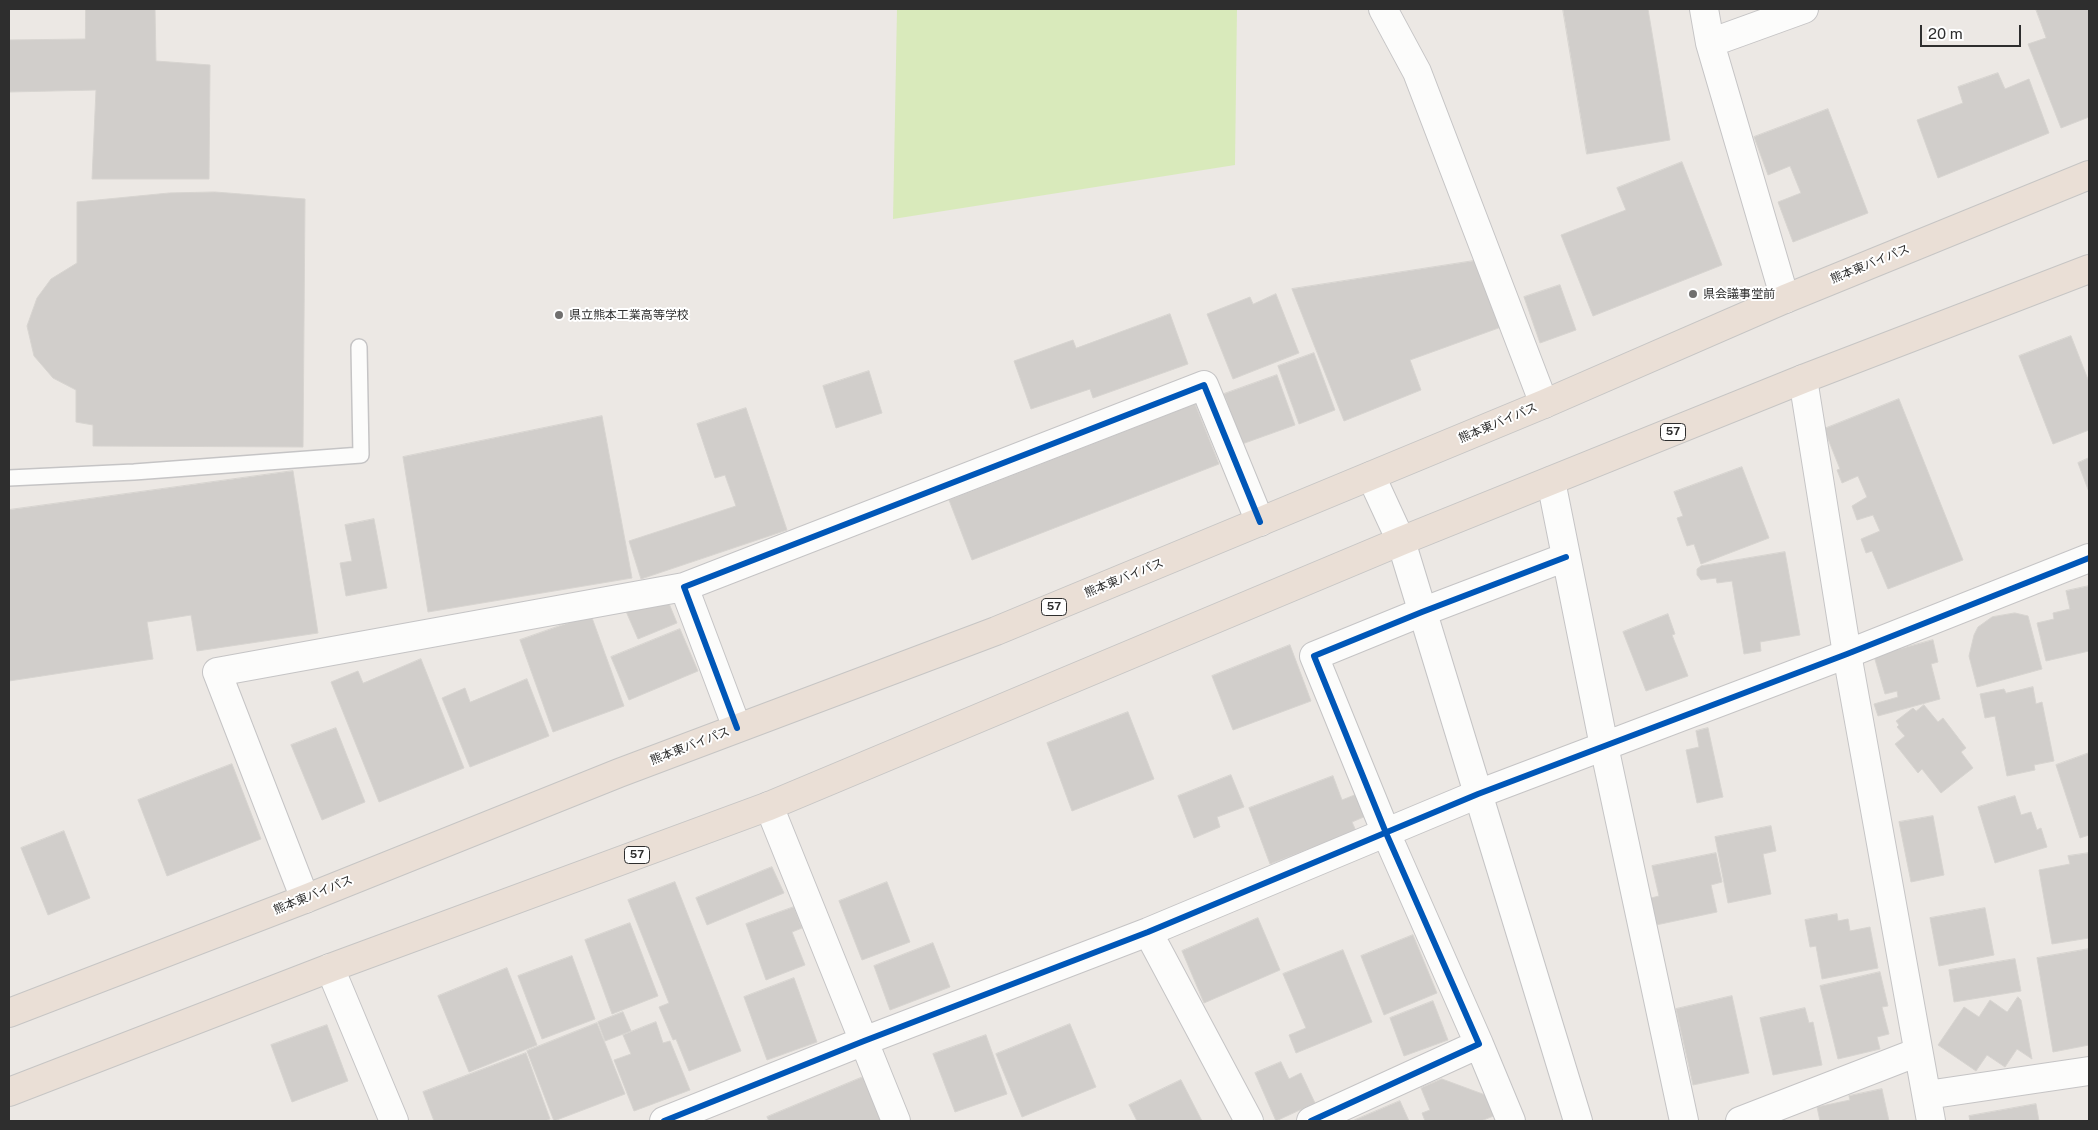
<!DOCTYPE html>
<meta charset="utf-8">
<style>
body{margin:0}
#map{position:relative;width:2098px;height:1130px;overflow:hidden;background:#ece8e4;font-family:"Public Sans",sans-serif}
canvas{display:block}
.frame{position:absolute;inset:0;border:10px solid #2e2e2e;pointer-events:none}
.scale{position:absolute;left:1920px;top:25px;width:101px;height:22px;box-sizing:border-box;border:2px solid #2e2e2e;border-top:0;padding-left:6px;font-size:15px;line-height:18px;white-space:nowrap;color:#2e2e2e;-webkit-text-stroke:4px #fff;paint-order:stroke}
</style>
<div id="map">
<canvas width="2098" height="1130"></canvas>
<div class="frame"></div>
<div class="scale">20 m</div>
</div>
<script>
const c = document.querySelector('canvas').getContext('2d');
c.lineJoin = 'round';
function paint(path, color) {
  c.fillStyle = color;
  c.fill(path, 'evenodd');
}
function trace(path, color, width, dash) {
  c.strokeStyle = color;
  c.lineWidth = width;
  c.lineCap = dash ? 'butt' : 'round';
  c.setLineDash(dash || []);
  c.stroke(path);
}
function label(font, color, halo, rows, align = 'center') {
  c.font = font + ' "Public Sans","Noto Sans JP",sans-serif';
  c.lineWidth = 4;
  c.setLineDash([]);
  c.textBaseline = 'middle';
  c.strokeStyle = halo;
  c.fillStyle = color;
  for (const [text, x, y, turn = 0] of rows) {
    c.save();
    c.translate(x, y);
    c.rotate((+turn || 0) * Math.PI / 180);
    c.textAlign = isNaN(turn) ? turn : align;
    if (halo) c.strokeText(text, 0, 0);
    c.fillText(text, 0, 0);
    c.restore();
  }
}
paint(new Path2D(`
 M 897,9 L 1237,9 L 1235,165 L 893,219 Z`), '#d9eabb');
const building = new Path2D(`
 M 86,9 L 155,9 L 156,61 L 210,65 L 209,179 L 92,179 L 96,90 L 9,92 L 9,40 L 85,39 Z
 M 1563,9 L 1648,9 L 1670,140 L 1587,154 Z
 M 2036,9 L 2089,9 L 2089,117 L 2061,128 L 2028,44 L 2046,38 Z
 M 1998,73 L 2005,89 L 2029,79 L 2049,133 L 1938,178 L 1917,120 L 1963,103 L 1958,87 Z
 M 1828,109 L 1868,213 L 1793,242 L 1778,202 L 1801,193 L 1790,166 L 1768,175 L 1754,137 Z
 M 1682,162 L 1722,265 L 1593,316 L 1561,235 L 1626,210 L 1617,188 Z
 M 215,192 L 305,199 L 303,447 L 93,446 L 93,425 L 76,422 L 76,390 L 53,378 L 34,356 L 27,326 L 37,298 L 51,279 L 77,263 L 77,202 L 169,193 Z
 M 1480,260 L 1504,326 L 1410,360 L 1421,390 L 1344,421 L 1292,289 Z
 M 1560,285 L 1576,330 L 1540,343 L 1524,297 Z
 M 1276,294 L 1299,353 L 1233,379 L 1207,314 L 1250,297 L 1253,304 Z
 M 1170,314 L 1188,364 L 1093,398 L 1090,389 L 1031,409 L 1014,361 L 1073,340 L 1076,348 Z
 M 2071,336 L 2089,382 L 2089,430 L 2053,444 L 2019,356 Z
 M 1314,353 L 1335,410 L 1299,424 L 1278,366 Z
 M 869,371 L 882,413 L 836,428 L 823,386 Z
 M 1277,375 L 1295,425 L 1242,444 L 1224,394 Z
 M 1899,399 L 1963,560 L 1888,589 L 1872,551 L 1866,553 L 1861,539 L 1880,531 L 1873,515 L 1857,520 L 1852,506 L 1867,497 L 1858,476 L 1842,483 L 1837,470 L 1840,469 L 1824,429 Z
 M 1195,404 L 1219,464 L 972,560 L 949,500 Z
 M 746,408 L 787,530 L 641,579 L 629,541 L 736,506 L 725,475 L 715,478 L 697,424 Z
 M 602,416 L 632,578 L 428,612 L 403,457 Z
 M 2089,458 L 2089,492 L 2078,463 Z
 M 1742,467 L 1769,538 L 1701,564 L 1694,544 L 1687,546 L 1677,518 L 1683,516 L 1674,492 Z
 M 293,471 L 318,633 L 197,651 L 191,615 L 147,622 L 153,659 L 9,681 L 9,510 Z
 M 374,519 L 387,588 L 346,596 L 340,563 L 352,561 L 345,525 Z
 M 1785,552 L 1800,635 L 1760,642 L 1761,651 L 1744,654 L 1732,581 L 1717,583 L 1716,578 L 1701,580 L 1697,575 L 1697,569 L 1701,566 Z
 M 2089,586 L 2089,651 L 2046,661 L 2037,623 L 2054,619 L 2053,613 L 2070,609 L 2066,591 Z
 M 668,601 L 677,623 L 638,639 L 625,609 Z
 M 2015,613 L 2028,616 L 2042,669 L 1977,687 L 1969,656 L 1974,635 L 1978,627 L 1992,617 Z
 M 1668,614 L 1675,634 L 1672,635 L 1688,676 L 1646,691 L 1623,632 Z
 M 591,615 L 624,706 L 553,732 L 520,640 Z
 M 680,629 L 698,671 L 629,700 L 611,657 Z
 M 1933,640 L 1938,662 L 1931,664 L 1940,699 L 1878,716 L 1874,704 L 1898,697 L 1897,691 L 1885,694 L 1874,656 Z
 M 1290,645 L 1311,701 L 1233,730 L 1212,676 Z
 M 421,659 L 464,768 L 379,802 L 331,682 L 358,671 L 363,683 Z
 M 527,679 L 549,736 L 470,767 L 442,698 L 465,688 L 470,702 Z
 M 2033,687 L 2036,704 L 2042,702 L 2054,761 L 2034,765 L 2035,770 L 2007,776 L 1995,716 L 1985,718 L 1980,694 L 2004,689 L 2006,693 Z
 M 1924,705 L 1938,722 L 1943,718 L 1966,748 L 1961,752 L 1973,768 L 1941,793 L 1922,769 L 1918,773 L 1895,744 L 1905,736 L 1897,727 L 1899,725 L 1896,721 L 1913,708 L 1916,711 Z
 M 1128,712 L 1154,779 L 1072,811 L 1047,743 Z
 M 336,728 L 365,802 L 322,820 L 291,745 Z
 M 1708,728 L 1723,797 L 1697,803 L 1686,750 L 1699,747 L 1696,731 Z
 M 2089,753 L 2089,835 L 2080,838 L 2056,765 Z
 M 232,764 L 261,839 L 167,876 L 138,800 Z
 M 1231,775 L 1244,807 L 1217,817 L 1220,827 L 1194,838 L 1178,796 Z
 M 1333,776 L 1342,800 L 1357,794 L 1366,816 L 1352,822 L 1356,831 L 1270,864 L 1249,808 Z
 M 2015,796 L 2021,815 L 2031,812 L 2037,830 L 2041,828 L 2047,847 L 1995,863 L 1978,807 Z
 M 1933,816 L 1944,875 L 1911,882 L 1899,822 Z
 M 1771,826 L 1776,851 L 1763,854 L 1771,894 L 1728,903 L 1715,837 Z
 M 64,831 L 90,898 L 48,915 L 21,848 Z
 M 1716,853 L 1722,882 L 1711,885 L 1717,912 L 1656,925 L 1651,898 L 1659,896 L 1652,866 Z
 M 2089,853 L 2089,938 L 2052,944 L 2039,870 L 2070,864 L 2068,856 Z
 M 772,867 L 784,893 L 707,925 L 696,898 Z
 M 675,882 L 741,1051 L 689,1071 L 676,1039 L 673,1040 L 659,1007 L 669,1003 L 628,900 Z
 M 887,882 L 910,942 L 862,960 L 839,901 Z
 M 794,907 L 802,928 L 792,932 L 805,965 L 766,980 L 746,924 Z
 M 1985,908 L 1994,955 L 1939,966 L 1930,918 Z
 M 1837,914 L 1838,921 L 1848,919 L 1850,931 L 1870,927 L 1878,968 L 1822,979 L 1816,946 L 1810,947 L 1805,920 Z
 M 1258,918 L 1280,970 L 1204,1003 L 1182,951 Z
 M 630,923 L 658,996 L 612,1014 L 585,940 Z
 M 1413,935 L 1437,993 L 1384,1015 L 1361,956 Z
 M 933,943 L 950,987 L 890,1010 L 874,966 Z
 M 2089,949 L 2089,1045 L 2053,1052 L 2037,958 Z
 M 1343,950 L 1372,1022 L 1296,1053 L 1289,1035 L 1306,1028 L 1283,974 Z
 M 572,956 L 595,1019 L 542,1039 L 518,976 Z
 M 2015,959 L 2021,991 L 1954,1002 L 1949,970 Z
 M 507,968 L 537,1045 L 469,1072 L 438,996 Z
 M 1880,972 L 1888,1006 L 1882,1007 L 1889,1034 L 1877,1037 L 1880,1049 L 1838,1059 L 1820,986 Z
 M 794,978 L 817,1042 L 767,1060 L 744,997 Z
 M 1732,996 L 1749,1073 L 1693,1085 L 1676,1009 Z
 M 2018,997 L 2021,1000 L 2032,1059 L 2017,1049 L 2005,1067 L 1987,1055 L 1976,1071 L 1938,1045 L 1964,1007 L 1979,1017 L 1990,1000 L 2007,1012 Z
 M 1433,1001 L 1448,1040 L 1404,1056 L 1390,1018 Z
 M 1805,1008 L 1809,1023 L 1813,1022 L 1822,1065 L 1773,1075 L 1760,1018 Z
 M 623,1012 L 631,1031 L 605,1041 L 598,1022 Z
 M 656,1022 L 663,1043 L 670,1041 L 690,1090 L 634,1111 L 614,1060 L 631,1054 L 623,1035 Z
 M 597,1023 L 625,1094 L 554,1121 L 527,1051 Z
 M 1070,1024 L 1096,1087 L 1022,1117 L 996,1054 Z
 M 327,1025 L 348,1081 L 292,1102 L 271,1045 Z
 M 986,1035 L 1007,1094 L 955,1112 L 933,1054 Z
 M 526,1053 L 550,1119 L 545,1121 L 434,1121 L 423,1092 Z
 M 1281,1062 L 1289,1079 L 1301,1073 L 1315,1103 L 1276,1121 L 1255,1073 Z
 M 863,1077 L 881,1121 L 769,1121 L 767,1117 Z
 M 1442,1079 L 1488,1096 L 1496,1115 L 1481,1121 L 1425,1121 L 1422,1113 L 1430,1110 L 1421,1088 Z
 M 1181,1080 L 1202,1121 L 1137,1121 L 1129,1105 Z
 M 1882,1089 L 1889,1121 L 1820,1121 L 1817,1107 L 1850,1100 L 1849,1096 Z
 M 1400,1101 L 1409,1121 L 1356,1121 L 1355,1120 Z
 M 2036,1104 L 2039,1121 L 1970,1121 L 1969,1116 Z`);
paint(building, '#d1cecb');
trace(building, '#d7d4d0', 1);
const lane = new Path2D(`
 M 9,478 L 134,472 L 361,455 L 359,347`);
const street = new Path2D(`
 M 1383,9 L 1417,72 L 1544,404
 M 1704,9 L 1710,43 L 1785,299
 M 1710,43 L 1804,9
 M 1803,379 L 1847,654 L 1931,1121
 M 1551,481 L 1604,746 L 1684,1121
 M 737,728 L 684,587 L 1204,385 L 1260,522
 M 769,806 L 896,1121
 M 305,899 L 217,672 L 684,587
 M 1148,932 L 1249,1121
 M 330,968 L 394,1121
 M 1479,1044 L 1511,1121
 M 1927,1095 L 2089,1071
 M 664,1121 L 864,1041 L 1148,932 L 1478,794 L 1847,654 L 2089,558
 M 1311,1121 L 1479,1044 L 1386,833 L 1314,656 L 1422,612 L 1566,557
 M 1740,1121 L 1918,1052`);
const secondary = new Path2D(`
 M 1371,476 L 1401,541 L 1578,1121`);
const highway = new Path2D(`
 M 9,1013 L 305,899 L 619,773 L 996,631 L 1544,404 L 1785,299 L 2089,175
 M 9,1092 L 330,968 L 769,806 L 1401,541 L 1803,379 L 2089,269`);
trace(lane, '#c5c4c5', 18);
trace(street, '#c5c4c5', 30);
trace(secondary, '#c5c4c5', 30);
trace(highway, '#c6c5c4', 30);
trace(lane, '#fcfcfb', 15);
trace(street, '#fcfcfb', 28);
trace(secondary, '#fcfcfb', 28);
trace(highway, '#eadfd6', 28);
trace(new Path2D(`
 M 737,728 L 684,587 L 1204,385 L 1260,522
 M 664,1121 L 864,1041 L 1148,932 L 1478,794 L 1847,654 L 2089,558
 M 1311,1121 L 1479,1044 L 1386,833 L 1314,656 L 1422,612 L 1566,557`), '#0057b8', 6);
for (const [x, y, r, color] of [
 [1693,294,5,"#706f6e"],
 [559,315,5,"#706f6e"]
]) {
  const dot = new Path2D();
  dot.arc(x, y, r, 0, 2 * Math.PI);
  c.fillStyle = color;
  c.fill(dot);
  trace(dot, '#fff', 2);
}
for (const [x, y, w] of [
 [1673,432,25],
 [1054,607,25],
 [637,855,25]
]) {
  const box = new Path2D();
  box.roundRect(x - w / 2, y - 8.5, w, 17, 4);
  c.fillStyle = '#fff';
  c.fill(box);
  trace(box, '#2e2e2e', 1);
}
label('bold 11px', '#2e2e2e', null, [
 ["57",1673,432],
 ["57",1054,607],
 ["57",637,855]
]);
label('12px', '#2e2e2e', '#fff', [
 ["熊本東バイパス",1870,264,-22],
 ["熊本東バイパス",1498,423,-23],
 ["熊本東バイパス",1124,578,-22],
 ["熊本東バイパス",690,746,-21],
 ["熊本東バイパス",313,895,-22]
]);
label('12px', '#2e2e2e', '#fff', [
 ["県会議事堂前",1703,294],
 ["県立熊本工業高等学校",569,315]
], 'left');
</script>
